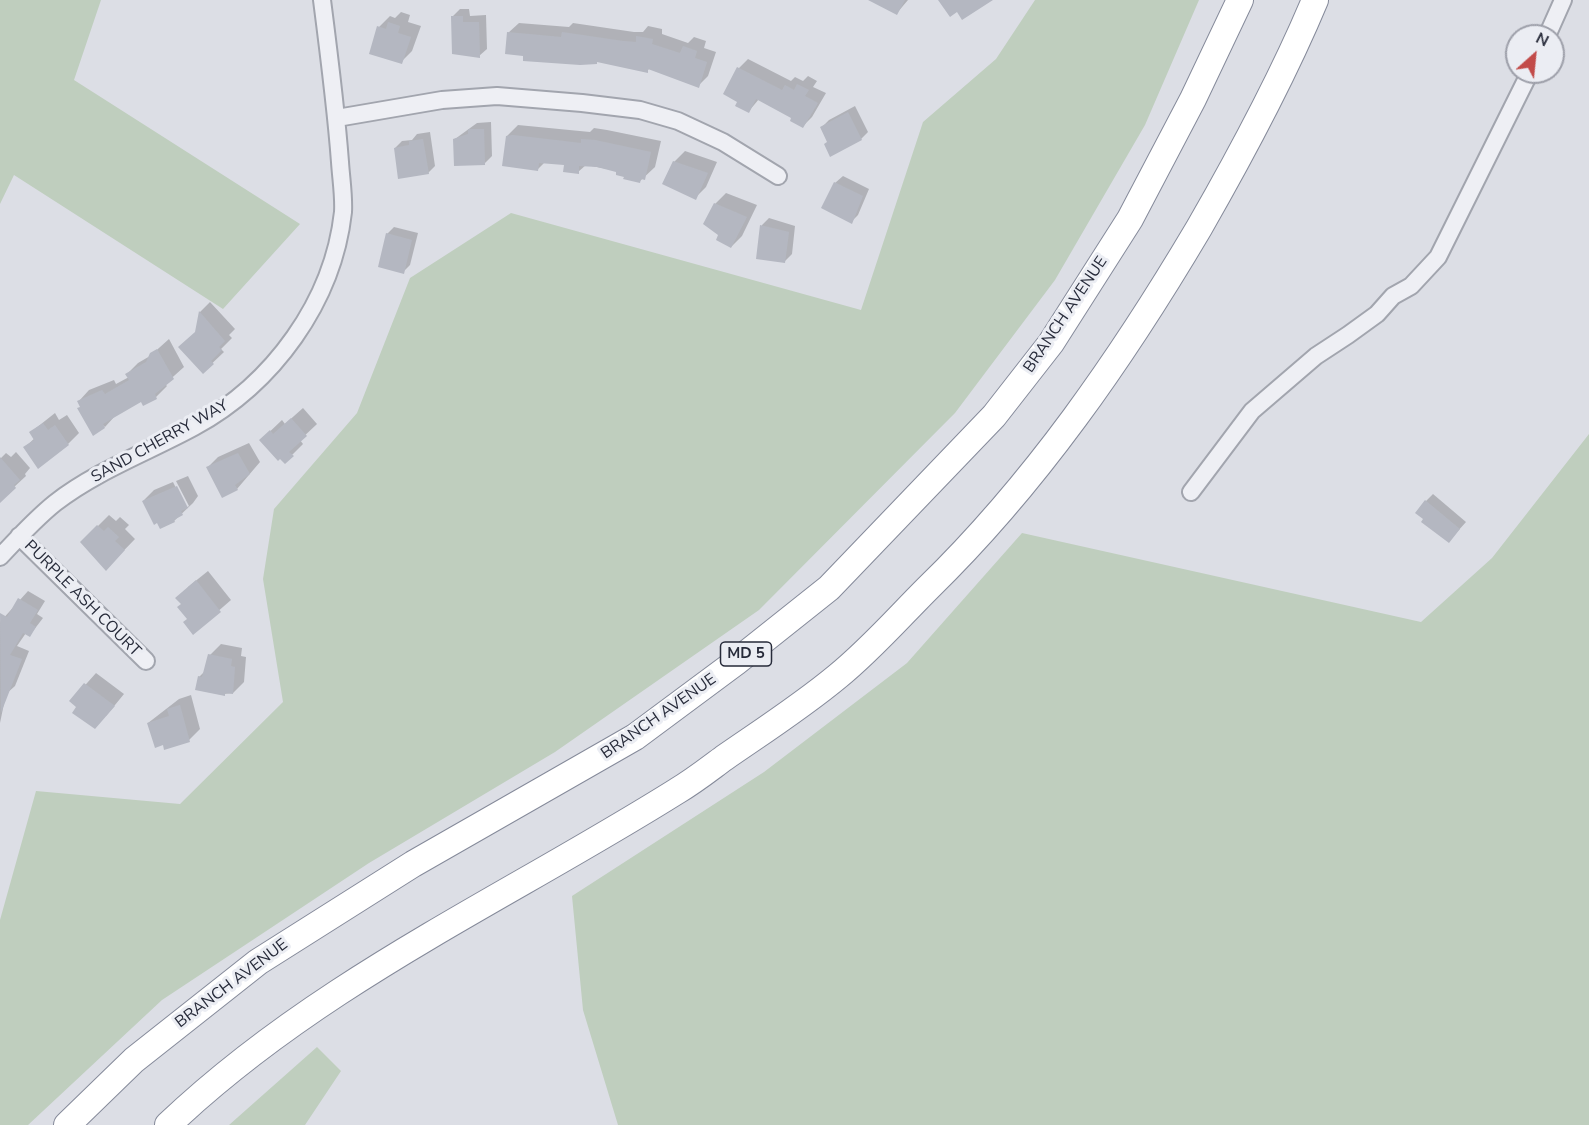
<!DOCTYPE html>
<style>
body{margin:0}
#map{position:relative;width:1589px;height:1125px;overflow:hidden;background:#dcdee5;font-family:"Nunito Sans",sans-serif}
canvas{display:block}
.north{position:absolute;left:1505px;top:24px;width:60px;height:60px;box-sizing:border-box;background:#ebedf3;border:2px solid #9d9fa9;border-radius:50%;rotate:27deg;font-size:16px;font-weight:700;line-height:24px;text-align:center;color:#272b3a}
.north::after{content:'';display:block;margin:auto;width:21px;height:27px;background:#c24b49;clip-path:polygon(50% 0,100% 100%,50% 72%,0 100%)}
</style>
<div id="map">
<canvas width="1589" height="1125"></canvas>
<div class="north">N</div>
</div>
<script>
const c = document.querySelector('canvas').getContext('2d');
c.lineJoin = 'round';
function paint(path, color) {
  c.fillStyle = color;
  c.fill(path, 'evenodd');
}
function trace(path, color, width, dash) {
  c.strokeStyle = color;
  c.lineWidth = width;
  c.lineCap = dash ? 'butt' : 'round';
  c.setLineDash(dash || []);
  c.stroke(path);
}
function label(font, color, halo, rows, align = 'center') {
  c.font = font + ' "Nunito Sans",sans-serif';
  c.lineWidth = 6;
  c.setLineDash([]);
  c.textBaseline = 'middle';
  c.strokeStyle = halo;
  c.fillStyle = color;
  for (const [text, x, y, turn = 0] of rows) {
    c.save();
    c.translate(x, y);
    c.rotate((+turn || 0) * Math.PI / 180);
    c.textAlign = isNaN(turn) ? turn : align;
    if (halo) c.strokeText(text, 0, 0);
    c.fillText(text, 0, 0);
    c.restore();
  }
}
paint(new Path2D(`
 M 0,0 L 101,0 L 74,80 L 300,224 L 223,309 L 14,175 L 0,204 Z
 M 1035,0 L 1199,0 L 1145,125 L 1055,280 L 955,413 L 759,610 L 555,752 L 369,863 L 162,1000 L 28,1125 L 0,1125 L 0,920 L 36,791 L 180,804 L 283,702 L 263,579 L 274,509 L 357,413 L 410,278 L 511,213 L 861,310 L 923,122 L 996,59 Z
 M 1589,434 L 1589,1125 L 618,1125 L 583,1010 L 572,896 L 764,772 L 907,663 L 1022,533 L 1421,622 L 1492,558 Z
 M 317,1047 L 341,1071 L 305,1125 L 229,1125 Z`), '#bfcebe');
paint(new Path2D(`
 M 871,0 L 908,0 L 897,13 Z
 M 460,9 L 469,9 L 470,16 L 486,15 L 487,49 L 479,56 L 453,16 Z
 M 401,12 L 410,15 L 408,22 L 421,26 L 412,51 L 401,62 L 379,27 L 390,16 L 395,18 Z
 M 519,23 L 569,27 L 573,23 L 634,32 L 643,32 L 648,26 L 662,29 L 662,34 L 688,43 L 694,37 L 706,41 L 704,48 L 716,52 L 708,76 L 698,86 L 650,68 L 647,71 L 598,61 L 596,63 L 525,55 L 508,33 Z
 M 748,59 L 791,81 L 795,77 L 803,81 L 808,76 L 817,81 L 813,87 L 826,93 L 812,117 L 803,126 L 793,117 L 759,99 L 749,111 L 740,101 L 725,94 L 739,68 Z
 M 855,106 L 868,132 L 861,139 L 829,141 L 822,127 L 829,120 Z
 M 491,122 L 492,156 L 485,163 L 455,139 L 477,123 Z
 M 518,125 L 590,132 L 594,128 L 607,130 L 661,141 L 655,167 L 639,182 L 618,171 L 586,165 L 578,172 L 565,164 L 545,162 L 538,169 L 507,136 Z
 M 430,132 L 435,166 L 428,173 L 395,148 L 402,141 L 412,140 L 417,134 Z
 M 685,151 L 717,162 L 706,187 L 695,198 L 674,162 Z
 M 843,176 L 869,189 L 858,215 L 851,222 L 835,183 Z
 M 726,193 L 757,205 L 742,236 L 731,247 L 720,235 L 715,204 Z
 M 769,218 L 795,226 L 792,254 L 785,261 L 758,257 L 762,225 Z
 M 394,227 L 418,233 L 410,265 L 403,272 L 387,234 Z
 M 210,302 L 235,329 L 229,335 L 232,338 L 221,349 L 224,352 L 203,372 L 196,331 L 200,312 Z
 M 169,339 L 184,367 L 165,384 L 167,386 L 156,397 L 142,400 L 115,416 L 105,427 L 81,406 L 79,401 L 89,390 L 114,380 L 116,384 L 129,377 L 127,374 L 138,363 L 150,356 Z
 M 303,408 L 317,424 L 300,440 L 303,444 L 292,455 L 261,440 L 282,420 L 285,424 Z
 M 55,413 L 59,420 L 67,415 L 79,433 L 68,444 L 25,447 L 35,438 L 31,432 Z
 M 249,443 L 260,462 L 237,489 L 207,468 L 218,457 Z
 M 16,452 L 30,468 L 25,474 L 26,476 L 0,500 L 0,459 L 6,453 L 11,457 Z
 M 188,476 L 198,496 L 193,503 L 174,521 L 143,501 L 154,490 L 173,482 L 186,508 L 189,506 L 176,481 Z
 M 1433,494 L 1466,522 L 1449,541 L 1425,518 L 1426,501 Z
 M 109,515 L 116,521 L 120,517 L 129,525 L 125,529 L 135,539 L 106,569 L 82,542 Z
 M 208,571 L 231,600 L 193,633 L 183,604 L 188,587 Z
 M 28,591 L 45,601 L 37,614 L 43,618 L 30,635 L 26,633 L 17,646 L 29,651 L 15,686 L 6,694 L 0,723 L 0,622 Z
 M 221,644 L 242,648 L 241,656 L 246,657 L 244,682 L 233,693 L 224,694 L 199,677 L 205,671 L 210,655 Z
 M 96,673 L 124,694 L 106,716 L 78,707 L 71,701 Z
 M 191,695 L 200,729 L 189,740 L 148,723 L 179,699 Z`), '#0003');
paint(new Path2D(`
 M 868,0 L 905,0 L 897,15 Z
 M 938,0 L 993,0 L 962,20 L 957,12 L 950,17 Z
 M 451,16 L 463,16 L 463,22 L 479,22 L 480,58 L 452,54 Z
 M 388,22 L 400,26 L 398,33 L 411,37 L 402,64 L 369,54 L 377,26 L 386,29 Z
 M 507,32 L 561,37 L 562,32 L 623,41 L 636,42 L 636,36 L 653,39 L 652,44 L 680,53 L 683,46 L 697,51 L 695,58 L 707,62 L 699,88 L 648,69 L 648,73 L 597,62 L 597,64 L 580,65 L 523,61 L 523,56 L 505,54 Z
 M 737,67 L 782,90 L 785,85 L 794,90 L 797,84 L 809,90 L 805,96 L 818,103 L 803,128 L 790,121 L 791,118 L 756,99 L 749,113 L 735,106 L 737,102 L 723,94 Z
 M 848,112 L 862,140 L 830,157 L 824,144 L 827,142 L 820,127 Z
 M 468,129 L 484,129 L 485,165 L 454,166 L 453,139 L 468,134 Z
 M 513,135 L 581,143 L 581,139 L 595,140 L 651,152 L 645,180 L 641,179 L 640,183 L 623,179 L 624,177 L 616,175 L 616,172 L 597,167 L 579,166 L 579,174 L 563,172 L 564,165 L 539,163 L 538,171 L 502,166 L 506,136 Z
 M 423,139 L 429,174 L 398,179 L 394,148 L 409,145 L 409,141 Z
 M 673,161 L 708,173 L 696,200 L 662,184 Z
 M 834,182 L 863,196 L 852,224 L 821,208 Z
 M 714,203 L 747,217 L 731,248 L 716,240 L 718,235 L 703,224 Z
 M 760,225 L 789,232 L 785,263 L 756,259 Z
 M 386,233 L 412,240 L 404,274 L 378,267 Z
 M 199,311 L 225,341 L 219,347 L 222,350 L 211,361 L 214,364 L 203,374 L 178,347 L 195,332 Z
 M 157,349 L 174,379 L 155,394 L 157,399 L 143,406 L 141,402 L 103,424 L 105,428 L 93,436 L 77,408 L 80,407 L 77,401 L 102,390 L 105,394 L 129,380 L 125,374 L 146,362 L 150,353 Z
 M 291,418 L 307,436 L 289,452 L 294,456 L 285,464 L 280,459 L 278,461 L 259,440 L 270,430 L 273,434 Z
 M 43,423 L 48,430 L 55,425 L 69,445 L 38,469 L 23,447 L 34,440 L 29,432 Z
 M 238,453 L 250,474 L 235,485 L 238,490 L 222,498 L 206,467 Z
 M 0,457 L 20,480 L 14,485 L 16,488 L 0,503 Z
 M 177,486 L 188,508 L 181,511 L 183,515 L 174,520 L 175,522 L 160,529 L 157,523 L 154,525 L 142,501 Z
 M 1425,500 L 1460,529 L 1449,543 L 1421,522 L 1423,519 L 1415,513 Z
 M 97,525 L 104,531 L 108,527 L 119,537 L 115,541 L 125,550 L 106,571 L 80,542 Z
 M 196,580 L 221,612 L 193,635 L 183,622 L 187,619 L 177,607 L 181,604 L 175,598 Z
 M 18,598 L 38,610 L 30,623 L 36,627 L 30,637 L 23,633 L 10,655 L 22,659 L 1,713 L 0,613 L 7,617 Z
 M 208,654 L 232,659 L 231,666 L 235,667 L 233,694 L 225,693 L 225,696 L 195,690 L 198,676 L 202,677 Z
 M 84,683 L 115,706 L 95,729 L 72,713 L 76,707 L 69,701 Z
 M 180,705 L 190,742 L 164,750 L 163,745 L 155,748 L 147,723 L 169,716 L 167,709 Z`), '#b4b7c1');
const minor = new Path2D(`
 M 1547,36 L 1563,0
 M 337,118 L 442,100 L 497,96 L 582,103 L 640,110 L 678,121 L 723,142 L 778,176
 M 1191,492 L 1252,411 L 1316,356 L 1348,335 L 1377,314 L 1393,296 L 1411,286 L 1438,257 L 1530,72
 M 19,536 L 146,661
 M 0,557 C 17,539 35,519 55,503 C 96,471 148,452 194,427 C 273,384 333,302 343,212 C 344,196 341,178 340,162 C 336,108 329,54 322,0`);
const highway = new Path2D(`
 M 67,1125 L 134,1060 L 258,962 L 413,864 L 635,737 L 736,662 L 829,588 L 994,416 L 1051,343 L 1130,219 L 1193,99 L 1240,0
 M 168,1125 C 317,983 505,899 677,791 C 694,781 709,769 724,758 C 763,731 802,706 838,676 C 870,650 898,618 927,589 C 1035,484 1122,358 1199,228 C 1242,153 1282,79 1315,0`);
trace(minor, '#a2a5ae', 20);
trace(highway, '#858a9a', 28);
trace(minor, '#eeeff4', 16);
trace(highway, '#fff', 26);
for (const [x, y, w] of [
 [746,654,51]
]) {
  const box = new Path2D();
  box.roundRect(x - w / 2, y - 12, w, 24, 4.5);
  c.fillStyle = '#ebedf3';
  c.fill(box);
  trace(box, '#272b3a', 1.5);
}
label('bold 15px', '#272b3a', null, [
 ["MD 5",746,654]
]);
label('16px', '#272b3a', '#ebedf3', [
 ["BRANCH AVENUE",1066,315,-56],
 ["SAND CHERRY WAY",160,442,-29],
 ["PURPLE ASH COURT",82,599,45],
 ["BRANCH AVENUE",659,717,-35],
 ["BRANCH AVENUE",232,984,-37]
]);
</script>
